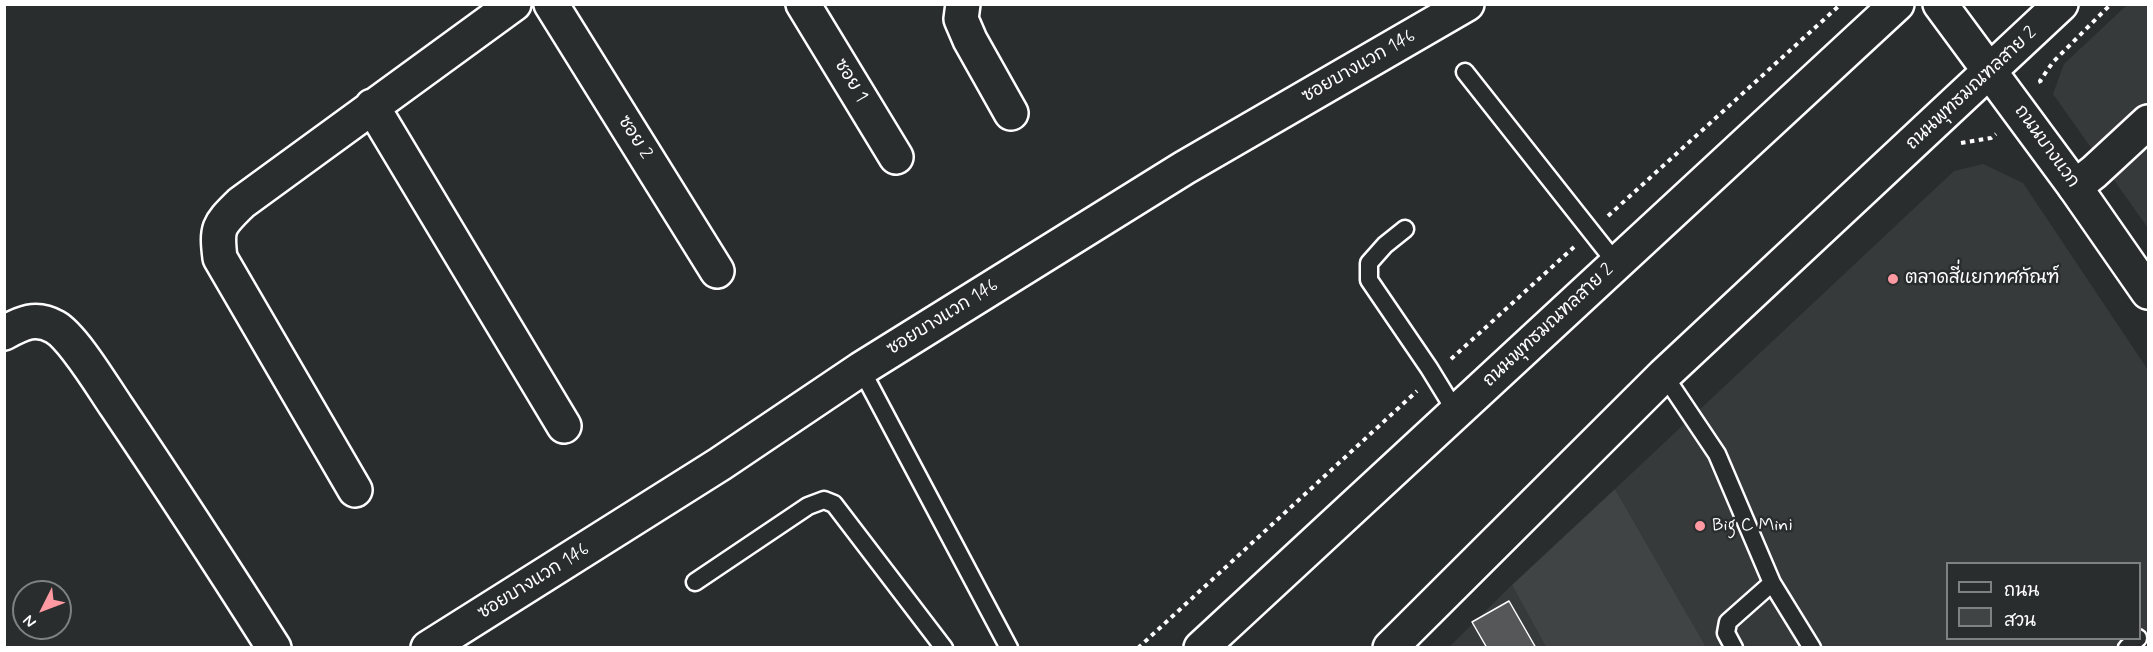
<!DOCTYPE html>
<meta charset="utf-8">
<style>
body{margin:0}
#map{position:relative;width:2153px;height:652px;overflow:hidden;background:#2a2d2e;font-family:Mynerve,"Playpen Sans Thai",sans-serif}
canvas{display:block}
.frame{position:absolute;inset:0;border:6px solid #fff;pointer-events:none}
.legend{position:absolute;left:1946px;top:562px;width:195px;height:78px;box-sizing:border-box;background:#2a2d2e;border:2px solid #7f8182;margin:0;padding:8px 10px;list-style:none;font-size:18px;color:#fff}
.legend li{display:flex;align-items:center;gap:12px;height:30px}
.legend b{width:30px;border:2px solid #7f8182}
.north{position:absolute;left:12px;top:580px;width:60px;height:60px;box-sizing:border-box;background:#2a2d2e;border:2px solid #7f8182;border-radius:50%;rotate:228deg;font-size:16px;font-weight:700;line-height:24px;text-align:center;color:#fff}
.north::after{content:'';display:block;margin:auto;width:21px;height:27px;background:#ff9aa2;clip-path:polygon(50% 0,100% 100%,50% 72%,0 100%)}
</style>
<div id="map">
<canvas width="2153" height="652"></canvas>
<div class="frame"></div>
<ul class="legend">
<li><b style="height:8px;background:#2a2d2e"></b>ถนน</li>
<li><b style="height:16px;background:#414445"></b>สวน</li>
</ul>
<div class="north">N</div>
</div>
<script>
const c = document.querySelector('canvas').getContext('2d');
c.lineJoin = 'round';
function paint(path, color) {
  c.fillStyle = color;
  c.fill(path, 'evenodd');
}
function trace(path, color, width, dash) {
  c.strokeStyle = color;
  c.lineWidth = width;
  c.lineCap = dash ? 'butt' : 'round';
  c.setLineDash(dash || []);
  c.stroke(path);
}
function label(font, color, halo, rows, align = 'center') {
  c.font = font + ' Mynerve,"Playpen Sans Thai",sans-serif';
  c.lineWidth = 5;
  c.setLineDash([]);
  c.textBaseline = 'middle';
  c.strokeStyle = halo;
  c.fillStyle = color;
  for (const [text, x, y, turn = 0] of rows) {
    c.save();
    c.translate(x, y);
    c.rotate((+turn || 0) * Math.PI / 180);
    c.textAlign = isNaN(turn) ? turn : align;
    if (halo) c.strokeText(text, 0, 0);
    c.fillText(text, 0, 0);
    c.restore();
  }
}
paint(new Path2D(`
 M 2127,5 L 2148,5 L 2148,228 L 2053,94 L 2064,64 Z
 M 1983,164 L 2023,183 L 2148,370 L 2148,647 L 1706,647 L 1615,489 L 1954,171 ZM 1948,564 L 2140,564 L 2140,638 L 1948,638 Z
 M 1512,585 L 1546,647 L 1448,648 Z`), '#373a3b');
paint(new Path2D(`
 M 1615,489 L 1706,647 L 1546,647 L 1512,585 Z`), '#414445');
const building = new Path2D(`
 M 1509,601 L 1536,648 L 1487,648 L 1472,622 Z`);
paint(building, '#555758');
trace(building, '#fff', 1.5);
const lane = new Path2D(`
 M 1465,72 L 1616,263
 M 1405,229 L 1385,245 L 1369,263 L 1369,280 L 1429,368 L 1456,412
 M 861,369 L 1009,648
 M 1664,375 L 1717,454 L 1772,583 L 1812,648
 M 695,582 L 808,506 L 824,500 L 834,504 L 944,648
 M 1734,648 L 1726,633 L 1728,622 L 1772,583
 M 2127,648 L 2138,638`);
const street = new Path2D(`
 M 551,4 L 717,271
 M 803,4 L 896,157
 M 963,4 L 961,19 L 970,40 L 1011,113
 M 372,106 L 564,426
 M 2075,187 L 2094,172 L 2148,122
 M 4,333 C 22,323 36,316 55,327 C 73,337 103,387 116,406 C 170,486 222,566 274,648
 M 355,490 L 220,258 C 216,226 219,225 241,203 L 514,4
 M 428,648 L 720,464 L 861,369 L 1184,168 L 1467,4`);
const secondary = new Path2D(`
 M 1940,4 L 2075,187 L 2148,292
 M 1201,648 L 1897,4
 M 1390,648 L 1664,375 L 2061,4`);
trace(lane, '#fff', 21);
trace(street, '#fff', 38);
trace(secondary, '#fff', 38);
trace(new Path2D(`
 M 2041,83 L 2040,81 L 2053,62 L 2111,4
 M 1961,143 L 1991,138 L 1996,134
 M 1608,216 L 1841,4
 M 1451,359 L 1574,247
 M 1138,648 L 1417,391`), '#fff', 4, [4.5, 4.5]);
trace(lane, '#2a2d2e', 16);
trace(street, '#2a2d2e', 33);
trace(secondary, '#2a2d2e', 33);
for (const [x, y, r, color] of [
 [1893,279,6,"#ff9aa2"],
 [1700,526,6,"#ff9aa2"]
]) {
  const dot = new Path2D();
  dot.arc(x, y, r, 0, 2 * Math.PI);
  c.fillStyle = color;
  c.fill(dot);
  trace(dot, '#2a2d2e', 2);
}
label('18px', '#fff', '#2a2d2e', [
 ["ซอยบางแวก 146",1359,67,-30],
 ["ซอย 1",850,81,58],
 ["ถนนพุทธมณฑลสาย 2",1972,89,-43],
 ["ซอย 2",634,138,58],
 ["ถนนบางแวก",2046,147,54],
 ["ซอยบางแวก 146",943,318,-32],
 ["ถนนพุทธมณฑลสาย 2",1549,326,-43],
 ["ซอยบางแวก 146",534,582,-32]
]);
label('18px', '#fff', '#2a2d2e', [
 ["ตลาดสี่แยกทศกัณฑ์",1905,279],
 ["Big C Mini",1712,526]
], 'left');
</script>
